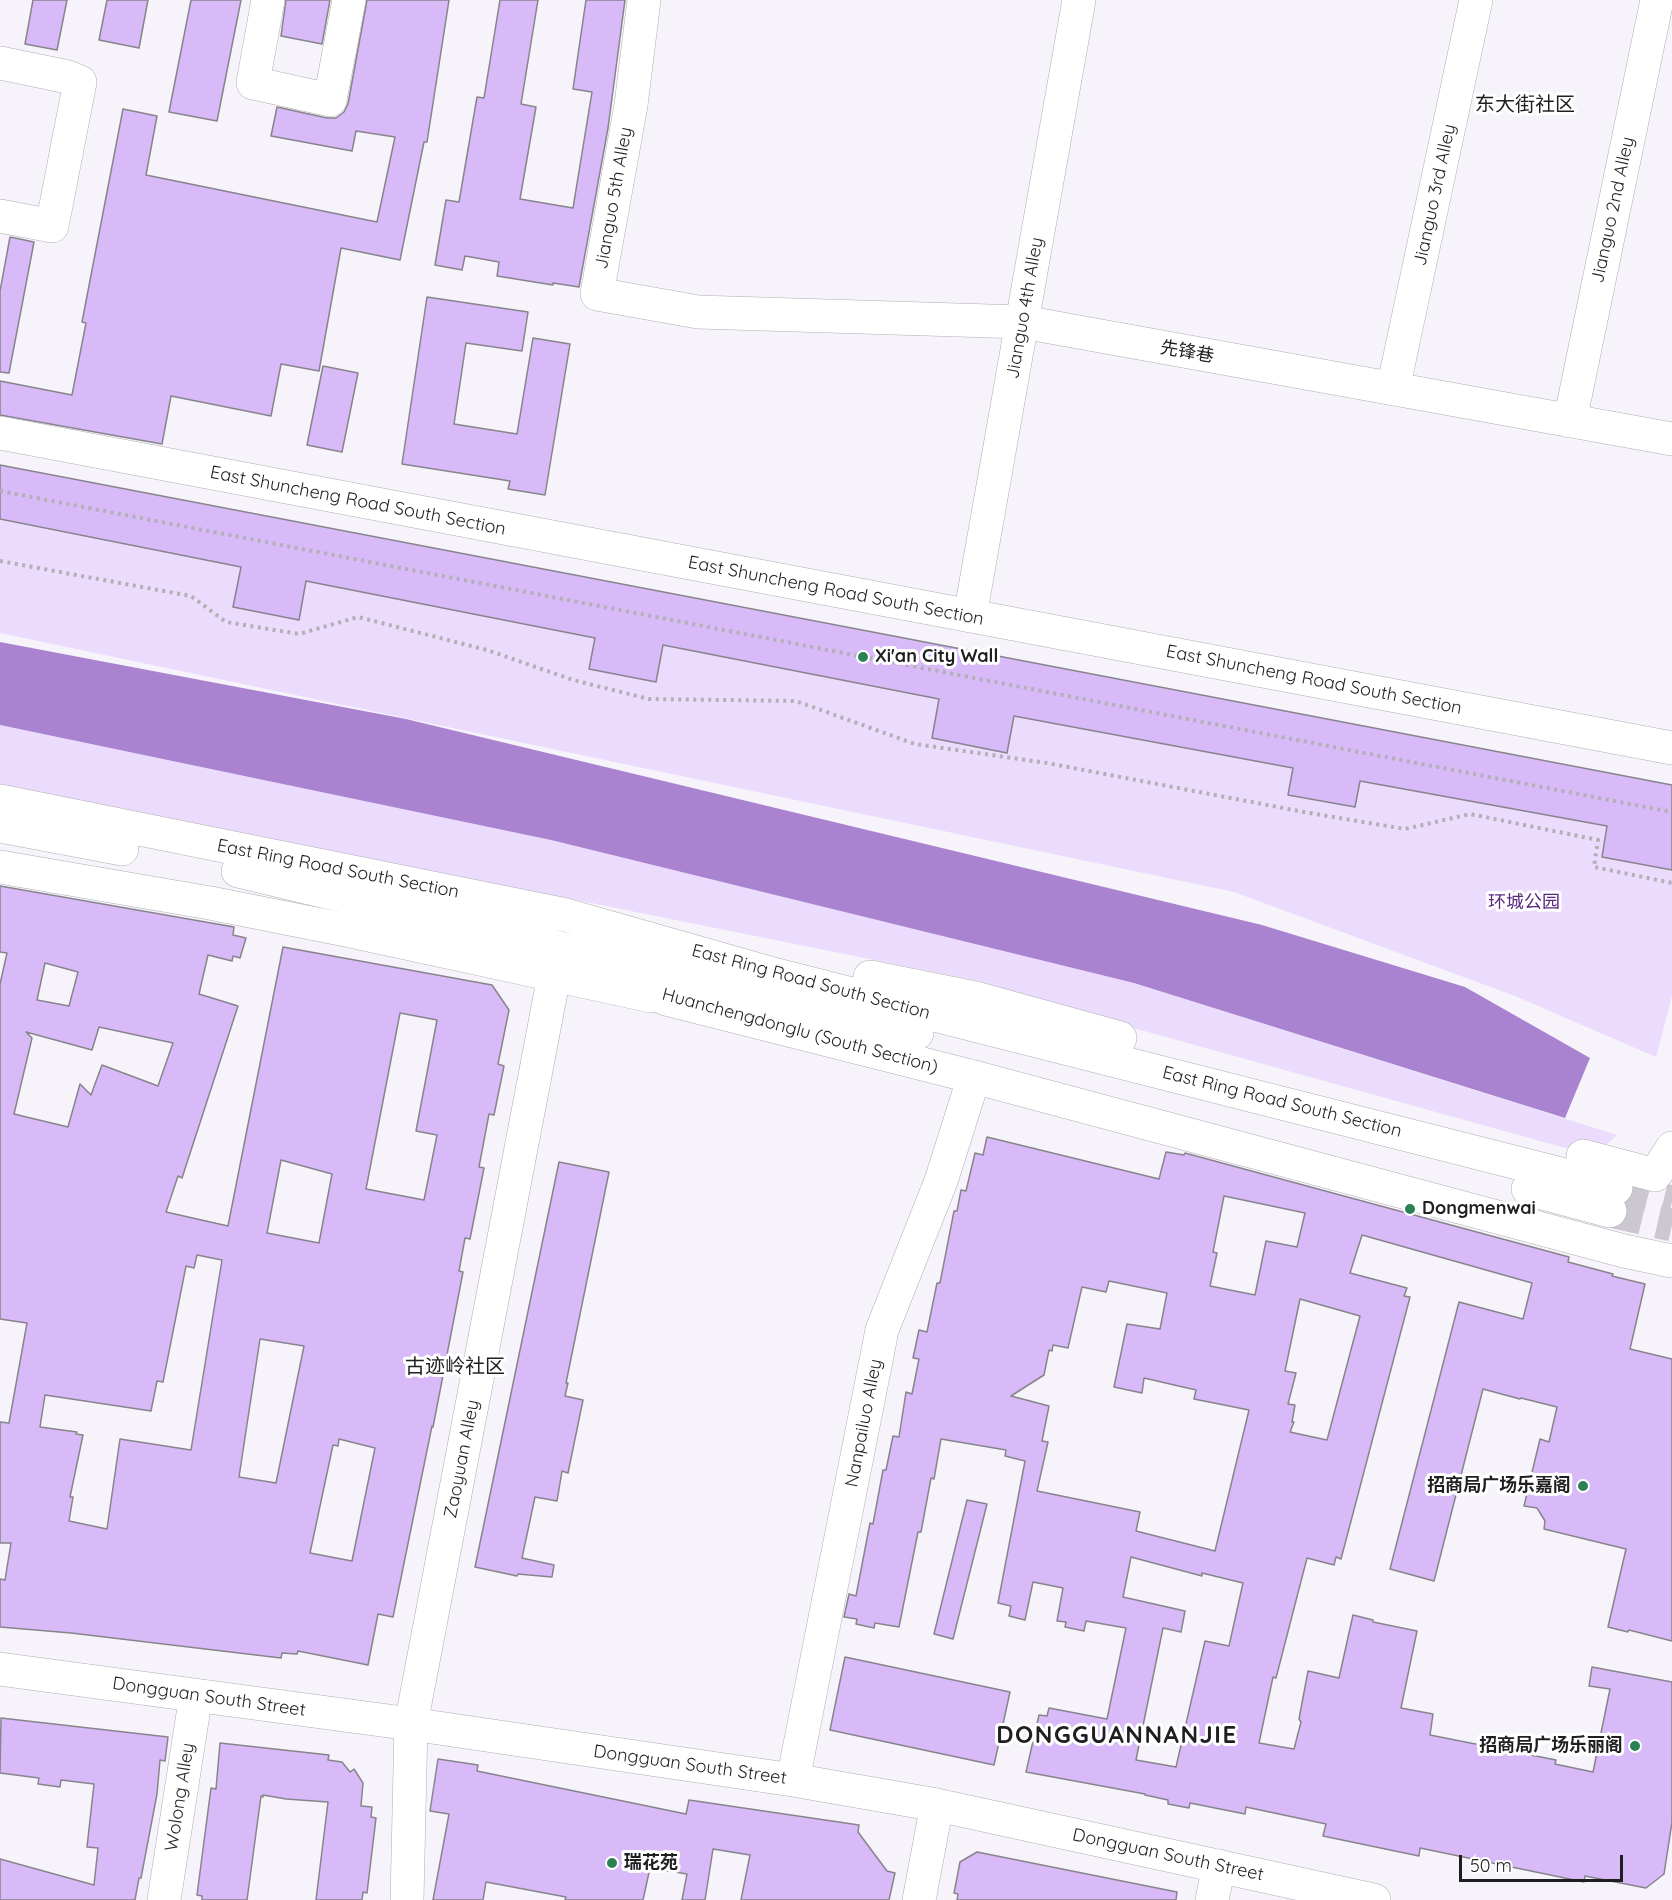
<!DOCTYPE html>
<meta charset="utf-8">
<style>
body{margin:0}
#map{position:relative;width:1672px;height:1900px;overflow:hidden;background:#f7f3fb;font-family:Quicksand,sans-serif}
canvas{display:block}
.scale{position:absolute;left:1459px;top:1855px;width:164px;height:27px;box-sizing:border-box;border:3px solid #1f1e20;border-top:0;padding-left:8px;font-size:18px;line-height:21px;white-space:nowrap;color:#1f1e20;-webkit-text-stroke:4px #fff;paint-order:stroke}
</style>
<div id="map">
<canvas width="1672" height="1900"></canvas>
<div class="scale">50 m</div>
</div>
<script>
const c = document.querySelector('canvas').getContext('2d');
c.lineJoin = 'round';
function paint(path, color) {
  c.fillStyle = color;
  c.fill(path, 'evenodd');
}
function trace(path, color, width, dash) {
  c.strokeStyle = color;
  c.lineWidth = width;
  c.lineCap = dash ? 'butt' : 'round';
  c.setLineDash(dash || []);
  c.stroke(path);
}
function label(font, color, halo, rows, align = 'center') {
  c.font = font + ' Quicksand,"Noto Sans SC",sans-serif';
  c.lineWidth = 6;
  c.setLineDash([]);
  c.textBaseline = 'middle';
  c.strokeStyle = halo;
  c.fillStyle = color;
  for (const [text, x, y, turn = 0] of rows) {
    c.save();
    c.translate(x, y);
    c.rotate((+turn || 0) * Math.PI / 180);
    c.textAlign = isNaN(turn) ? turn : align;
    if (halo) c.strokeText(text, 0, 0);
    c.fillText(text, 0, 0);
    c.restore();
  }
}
paint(new Path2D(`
 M 0,519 L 241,567 L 233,607 L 298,620 L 306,581 L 595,638 L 663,645 L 939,699 L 1014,716 L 1293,768 L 1288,795 L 1354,807 L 1360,781 L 1607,826 L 1603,857 L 1670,870 L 1672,863 L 1672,996 L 1656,1057 L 1515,996 L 1234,892 L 0,633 Z
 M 0,725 L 551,840 L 1134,983 L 1617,1135 L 1594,1156 L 1112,1022 L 979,981 L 0,784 Z`), '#ebdbfd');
paint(new Path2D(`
 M 0,642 L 406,719 L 1262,925 L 1465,987 L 1590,1058 L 1565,1118 L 1134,983 L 551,840 L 0,725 Z`), '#a983cf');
const building = new Path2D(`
 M 33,0 L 67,0 L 57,50 L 25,44 Z
 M 107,0 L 148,0 L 139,48 L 99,40 Z
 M 191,0 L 241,0 L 217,121 L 169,112 Z
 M 286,0 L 330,0 L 322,44 L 281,36 Z
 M 367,0 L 449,0 L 427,142 L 424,142 L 400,260 L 341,248 L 319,371 L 281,364 L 271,416 L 171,396 L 162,444 L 0,415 L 0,381 L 72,395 L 86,323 L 82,322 L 123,109 L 157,116 L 146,175 L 377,222 L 395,137 L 356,131 L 352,151 L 271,136 L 277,107 L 327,118 L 336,118 L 344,112 L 348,104 Z
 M 500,0 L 538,0 L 521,104 L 536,107 L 520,199 L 573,208 L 592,92 L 573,89 L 586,0 L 625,0 L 608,128 L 579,287 L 553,283 L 553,285 L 497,276 L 499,262 L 465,256 L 462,270 L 435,265 L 446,200 L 459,202 L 477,97 L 484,98 Z
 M 10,237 L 34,242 L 9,373 L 0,372 L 0,291 Z
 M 427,297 L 528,312 L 522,351 L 466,343 L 454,424 L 517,434 L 533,338 L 570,344 L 545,495 L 508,489 L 510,481 L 402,464 Z
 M 323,366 L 358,373 L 342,452 L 307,445 Z
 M 0,465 L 1672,785 L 1672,870 L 1602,857 L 1607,826 L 1360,781 L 1355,807 L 1288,795 L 1293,768 L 1014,716 L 1007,753 L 932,738 L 939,699 L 663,645 L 656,682 L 589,669 L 595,638 L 306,581 L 299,620 L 233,607 L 241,567 L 0,519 Z
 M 0,886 L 234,927 L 233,935 L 246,938 L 240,958 L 233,956 L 232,961 L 208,955 L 199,994 L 238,1006 L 182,1178 L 178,1176 L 166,1212 L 228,1226 L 283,947 L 492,985 L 509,1010 L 498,1064 L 504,1066 L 494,1115 L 489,1114 L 479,1167 L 484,1168 L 470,1239 L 465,1238 L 459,1271 L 463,1272 L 433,1427 L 432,1426 L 393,1617 L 378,1614 L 368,1665 L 298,1651 L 297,1654 L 282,1653 L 281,1658 L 71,1633 L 0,1627 L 0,1579 L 5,1580 L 11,1543 L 0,1543 L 0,1422 L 9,1423 L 27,1323 L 0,1319 L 0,984 L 7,953 L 0,952 ZM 45,963 L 78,972 L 69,1006 L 37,1000 ZM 400,1013 L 437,1020 L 416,1131 L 437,1135 L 424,1200 L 366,1189 ZM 99,1027 L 173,1043 L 158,1086 L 102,1065 L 91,1095 L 80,1084 L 68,1127 L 14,1114 L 32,1038 L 26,1032 L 92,1050 ZM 281,1160 L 332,1174 L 319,1243 L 267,1233 ZM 197,1255 L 222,1260 L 191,1450 L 120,1439 L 107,1529 L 69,1521 L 73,1497 L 70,1497 L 83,1435 L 76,1434 L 77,1432 L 40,1427 L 45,1395 L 151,1411 L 157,1381 L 163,1382 L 186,1266 L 194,1268 ZM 260,1339 L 304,1346 L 276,1483 L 239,1477 ZM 339,1439 L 375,1448 L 352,1561 L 310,1553 L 333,1445 L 338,1446 Z
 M 987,1137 L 1159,1179 L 1166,1152 L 1184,1155 L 1185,1153 L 1569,1257 L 1568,1262 L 1613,1274 L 1612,1276 L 1645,1284 L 1630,1349 L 1672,1359 L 1672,1641 L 1629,1630 L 1628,1632 L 1608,1627 L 1626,1549 L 1544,1529 L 1545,1521 L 1537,1508 L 1524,1506 L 1540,1439 L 1549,1442 L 1557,1407 L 1521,1398 L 1520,1399 L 1483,1389 L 1434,1581 L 1390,1569 L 1459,1302 L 1523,1319 L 1532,1283 L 1362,1235 L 1350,1273 L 1407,1288 L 1404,1296 L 1410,1297 L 1341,1559 L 1336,1557 L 1334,1565 L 1307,1558 L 1276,1678 L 1273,1677 L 1259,1743 L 1294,1749 L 1301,1722 L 1299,1719 L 1308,1671 L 1339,1678 L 1353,1615 L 1373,1620 L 1373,1622 L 1417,1631 L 1401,1708 L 1433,1714 L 1430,1735 L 1556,1760 L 1555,1764 L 1593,1772 L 1610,1689 L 1589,1686 L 1592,1667 L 1672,1682 L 1672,1822 L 1664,1874 L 1646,1888 L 1585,1876 L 1584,1882 L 1420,1848 L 1419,1856 L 1323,1836 L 1326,1824 L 1246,1807 L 1245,1814 L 1190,1803 L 1189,1808 L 1168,1804 L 1168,1800 L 1145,1795 L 1145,1794 L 1026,1772 L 1039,1715 L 1047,1716 L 1049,1708 L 1107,1719 L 1126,1628 L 1086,1621 L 1084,1631 L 1065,1627 L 1066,1622 L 1057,1621 L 1063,1588 L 1033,1582 L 1025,1620 L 1009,1616 L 1011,1606 L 998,1603 L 1025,1461 L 1005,1456 L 1006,1450 L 941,1439 L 934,1479 L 931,1478 L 921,1532 L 918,1532 L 899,1627 L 875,1623 L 874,1628 L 856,1624 L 857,1619 L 844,1617 L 849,1594 L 856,1596 L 870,1523 L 873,1524 L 883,1470 L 886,1470 L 893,1436 L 899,1437 L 906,1392 L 912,1394 L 919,1359 L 913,1358 L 919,1330 L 927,1332 L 937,1283 L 940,1283 L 954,1211 L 957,1211 L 961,1190 L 966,1191 L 975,1153 L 983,1155 ZM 1224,1196 L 1305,1213 L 1297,1247 L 1266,1241 L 1255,1295 L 1210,1286 L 1217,1253 L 1213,1252 ZM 1109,1281 L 1167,1293 L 1160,1329 L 1127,1324 L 1114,1387 L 1142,1393 L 1144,1378 L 1196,1390 L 1194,1399 L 1249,1410 L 1215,1551 L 1136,1531 L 1140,1512 L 1037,1491 L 1048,1442 L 1042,1441 L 1049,1406 L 1011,1396 L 1044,1375 L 1049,1350 L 1052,1351 L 1053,1345 L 1068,1348 L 1082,1287 L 1106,1292 ZM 1300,1299 L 1360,1316 L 1327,1440 L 1290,1432 L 1294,1422 L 1292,1422 L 1295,1405 L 1288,1404 L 1296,1373 L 1285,1371 ZM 1131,1557 L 1202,1576 L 1202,1573 L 1243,1583 L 1229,1646 L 1205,1641 L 1176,1767 L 1136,1760 L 1163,1628 L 1181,1632 L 1185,1611 L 1123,1597 Z
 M 559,1162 L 609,1172 L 566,1383 L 568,1383 L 565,1396 L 583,1400 L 568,1473 L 562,1471 L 557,1501 L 535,1497 L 522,1558 L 554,1565 L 552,1577 L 518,1574 L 517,1576 L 475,1567 Z
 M 967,1500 L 987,1504 L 953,1639 L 934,1634 Z
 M 845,1657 L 1010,1692 L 994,1765 L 830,1730 Z
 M 1,1718 L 168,1737 L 165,1761 L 160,1760 L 157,1794 L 141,1878 L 139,1878 L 135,1900 L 0,1900 L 0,1859 L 94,1885 L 98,1848 L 87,1847 L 94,1784 L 61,1780 L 60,1787 L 38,1784 L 39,1778 L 0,1773 Z
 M 220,1743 L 329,1755 L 328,1760 L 342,1762 L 350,1772 L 354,1769 L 363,1783 L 361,1806 L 372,1807 L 371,1817 L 376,1818 L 367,1893 L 363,1892 L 362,1900 L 316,1900 L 328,1802 L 286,1799 L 263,1795 L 263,1797 L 261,1796 L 247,1900 L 202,1900 L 202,1896 L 197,1895 L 211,1788 L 216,1789 Z
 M 438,1759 L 478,1765 L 477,1771 L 686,1814 L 689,1800 L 859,1825 L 858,1832 L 887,1871 L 895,1873 L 889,1900 L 741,1900 L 750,1855 L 713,1849 L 705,1900 L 682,1900 L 687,1874 L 650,1868 L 643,1900 L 565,1900 L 566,1897 L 486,1882 L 483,1900 L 433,1900 L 449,1814 L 430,1811 Z
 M 977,1852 L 1177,1892 L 1176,1900 L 957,1900 L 958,1894 L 954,1893 L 960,1862 Z`);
paint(building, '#d9baf9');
trace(building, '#87848b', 1.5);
trace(new Path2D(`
 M 1616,1188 L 1672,1202
 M 1610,1211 L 1672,1225`), '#ccc8cf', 33, [33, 16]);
const minor = new Path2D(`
 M 268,0 L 253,83 L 330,100 L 349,0
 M 644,0 L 631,105 L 597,294 L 698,312 L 1023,322 L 1672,439
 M 0,63 L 68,77 L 80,82 L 52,226 L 0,216
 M 1393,389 L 1476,0
 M 1570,421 L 1657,0
 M 0,433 L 1672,748
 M 970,616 L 1079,0
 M 0,867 L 210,903 L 346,930 L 651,996
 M 0,1669 L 411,1724 L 793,1780 L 937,1805 L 1374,1900
 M 793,1780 L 882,1330 L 941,1181 L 974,1077
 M 164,1900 L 196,1695
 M 407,1900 L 411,1724 L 554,976
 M 919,1900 L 937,1805
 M 1212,1900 L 1219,1866`);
const major = new Path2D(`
 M 0,801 L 566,915 L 777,975 L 1616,1188
 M 0,826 L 122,849
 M 238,871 L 917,1033
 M 621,977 L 666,999 L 974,1077 L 1624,1251 L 1672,1261
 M 870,977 L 975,998 L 1120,1038
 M 1583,1156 L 1655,1175 L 1672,1148
 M 1528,1189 L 1610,1211`);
trace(minor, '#b0adb4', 34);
trace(major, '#b0adb4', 34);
trace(new Path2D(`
 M 0,491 L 1672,812
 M 0,561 L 191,596 L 226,622 L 299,634 L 358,617 L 487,650 L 573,680 L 649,699 L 796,701 L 915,744 L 1047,763 L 1304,812 L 1405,829 L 1470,814 L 1598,840 L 1594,867 L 1672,883`), '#b2afb5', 4, [3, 4.5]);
trace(minor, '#fff', 33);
trace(major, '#fff', 33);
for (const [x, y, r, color] of [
 [863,657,6,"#2c8154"],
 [1410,1209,6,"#2c8154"],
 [1583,1486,6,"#2c8154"],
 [1635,1746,6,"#2c8154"],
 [612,1863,6,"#2c8154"]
]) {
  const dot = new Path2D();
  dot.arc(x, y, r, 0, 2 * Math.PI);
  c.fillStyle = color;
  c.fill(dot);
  trace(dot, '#fff', 2);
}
label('18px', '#1f1e20', '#fff', [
 ["Jianguo 3rd Alley",1435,195,-78],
 ["Jianguo 5th Alley",614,198,-80],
 ["Jianguo 2nd Alley",1613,210,-78],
 ["Jianguo 4th Alley",1025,308,-80],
 ["先锋巷",1187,352,10],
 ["East Shuncheng Road South Section",358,501,11],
 ["East Shuncheng Road South Section",836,591,11],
 ["East Shuncheng Road South Section",1314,680,11],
 ["East Ring Road South Section",338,869,11],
 ["East Ring Road South Section",811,982,15],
 ["Huanchengdonglu (South Section)",800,1031,15],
 ["East Ring Road South Section",1282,1102,14],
 ["Nanpailuo Alley",864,1423,-79],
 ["Zaoyuan Alley",462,1459,-79],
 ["Dongguan South Street",209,1697,8],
 ["Dongguan South Street",690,1765,8],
 ["Wolong Alley",180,1797,-81],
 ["Dongguan South Street",1168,1855,12]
]);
label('bold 18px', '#1f1e20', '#fff', [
 ["Xi'an City Wall",875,657],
 ["Dongmenwai",1422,1209],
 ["招商局广场乐嘉阁",1571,1486,"right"],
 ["招商局广场乐丽阁",1623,1746,"right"],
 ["瑞花苑",624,1863]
], 'left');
label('18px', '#592881', '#fff', [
 ["环城公园",1524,903]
]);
label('20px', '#1f1e20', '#fff', [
 ["东大街社区",1525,105],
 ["古迹岭社区",455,1367]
]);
c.letterSpacing = '1.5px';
label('bold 24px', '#1f1e20', '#fff', [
 ["DONGGUANNANJIE",1117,1736]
]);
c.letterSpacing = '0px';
</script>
